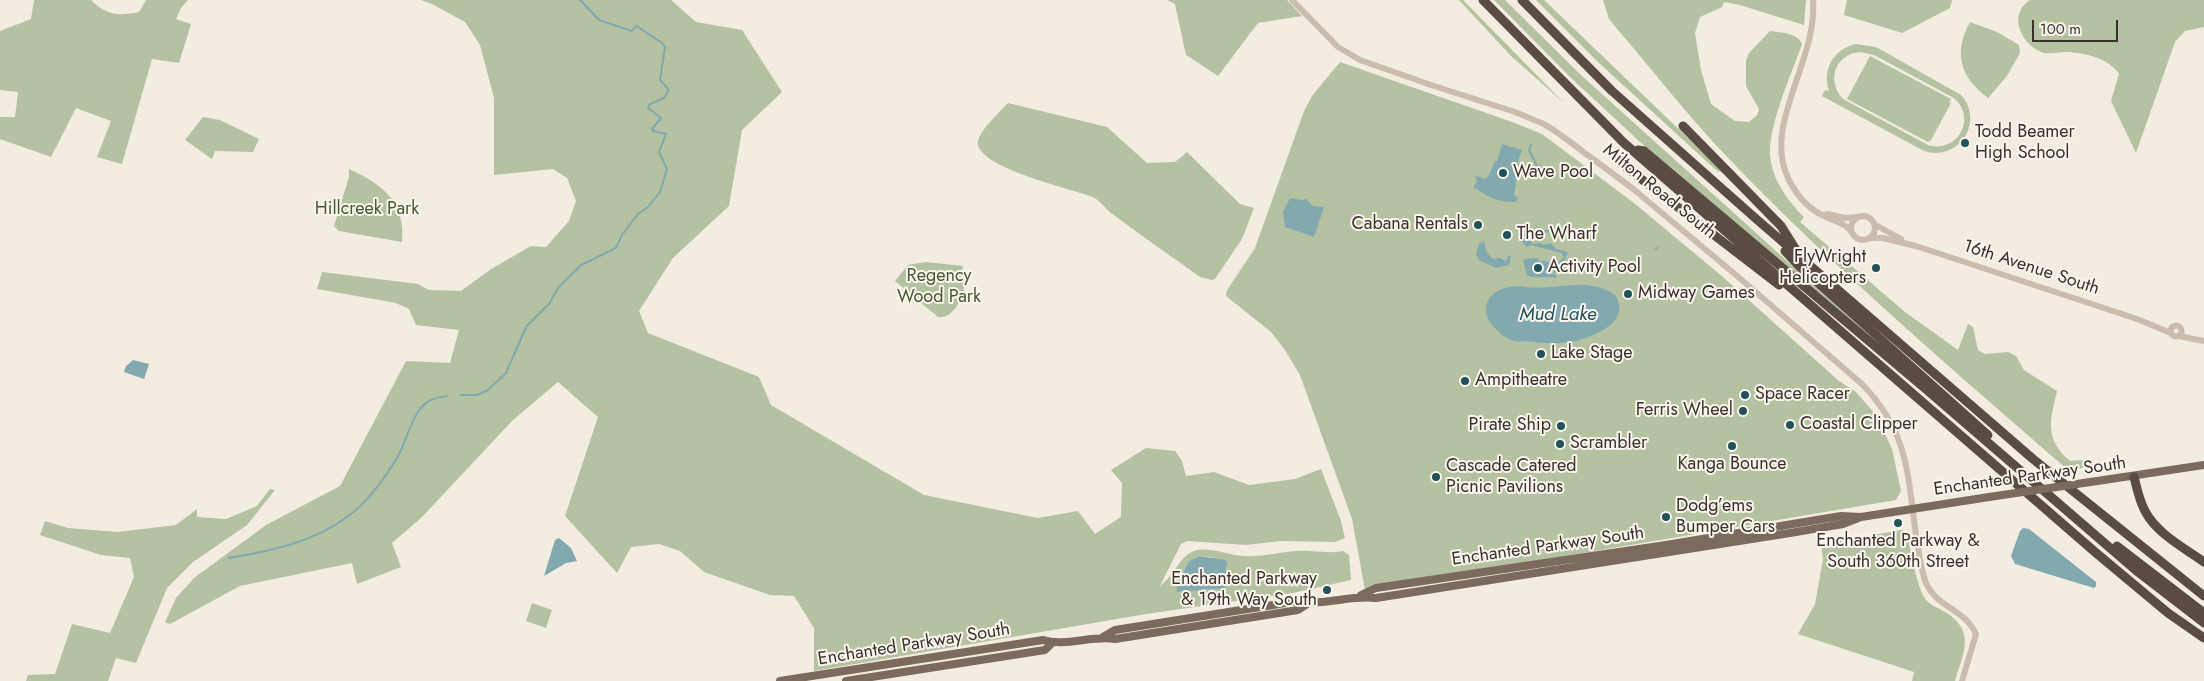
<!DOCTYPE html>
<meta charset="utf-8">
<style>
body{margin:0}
#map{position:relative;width:2204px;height:681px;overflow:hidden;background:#f3ece1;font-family:Jost,sans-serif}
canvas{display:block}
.scale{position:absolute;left:2032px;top:20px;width:86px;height:22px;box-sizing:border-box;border:2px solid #3a312b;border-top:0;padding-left:6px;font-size:15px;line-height:18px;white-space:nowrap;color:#3a312b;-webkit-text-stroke:4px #faf6ee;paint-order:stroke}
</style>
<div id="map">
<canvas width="2204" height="681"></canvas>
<div class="scale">100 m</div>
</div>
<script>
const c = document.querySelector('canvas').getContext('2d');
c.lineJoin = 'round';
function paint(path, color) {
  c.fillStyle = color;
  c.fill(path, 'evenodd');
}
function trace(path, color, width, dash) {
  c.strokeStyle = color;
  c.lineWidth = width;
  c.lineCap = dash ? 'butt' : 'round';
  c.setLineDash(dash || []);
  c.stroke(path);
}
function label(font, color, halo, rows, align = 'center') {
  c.font = font + ' Jost,sans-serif';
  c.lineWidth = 4;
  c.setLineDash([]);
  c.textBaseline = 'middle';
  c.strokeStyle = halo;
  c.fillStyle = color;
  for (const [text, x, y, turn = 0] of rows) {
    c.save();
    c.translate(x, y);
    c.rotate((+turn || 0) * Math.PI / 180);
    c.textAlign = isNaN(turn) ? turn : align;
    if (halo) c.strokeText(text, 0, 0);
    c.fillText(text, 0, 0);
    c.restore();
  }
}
paint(new Path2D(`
 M 34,0 L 91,0 C 107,16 119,16 139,12 L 146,0 L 188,0 L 181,8 L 176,19 L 191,24 L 179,63 L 152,59 L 122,164 L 97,157 L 111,121 L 76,108 L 51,157 L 0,139 L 0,117 L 15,117 L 18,92 L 0,90 L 0,31 L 31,19 Z
 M 421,0 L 671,0 L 696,22 L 742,30 L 782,92 L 742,130 L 729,206 L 673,258 L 639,311 L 648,333 L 759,377 L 771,405 L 924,495 L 1038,518 L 1078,511 L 1095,534 L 1121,517 L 1122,483 L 1111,470 L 1146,448 L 1175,451 L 1182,461 L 1186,476 L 1214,472 L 1249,485 L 1295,479 L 1321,469 L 1341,521 L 1345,538 L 1335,542 L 1281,541 L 1246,545 L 1187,541 L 1181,544 L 1160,586 C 1172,578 1181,555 1194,551 C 1208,546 1228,555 1243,556 C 1262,557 1279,552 1297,551 C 1313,550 1327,554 1343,551 L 1349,555 L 1351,580 L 1293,593 L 1146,614 L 814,671 L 814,628 L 794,596 L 770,595 L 704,572 L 680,551 L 659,544 L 631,547 L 617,573 L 565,516 L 598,417 L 558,382 L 513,420 L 421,518 L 392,543 L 401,567 L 357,584 L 352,563 L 240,586 L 170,624 L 165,622 L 176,598 L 194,578 L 266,525 L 340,486 L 406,361 L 450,363 L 459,330 L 416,325 L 409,309 L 396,303 L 317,289 L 322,272 L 418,284 L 429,290 L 461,291 L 491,269 L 531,246 L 546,247 L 569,221 L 576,201 L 567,178 L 553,169 L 494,175 L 494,98 L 480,45 L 465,22 L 432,4 ZM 1200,556 L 1211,557 L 1227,567 L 1226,585 L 1178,592 L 1177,584 L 1189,561 Z
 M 1167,0 L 1287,0 L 1302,16 L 1258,23 L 1218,76 L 1186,55 L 1175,4 Z
 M 1459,0 L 1463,0 L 1564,103 L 1511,56 Z
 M 1494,0 L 1505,0 L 1582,76 L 1877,342 L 1652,153 L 1570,77 Z
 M 1536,0 L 1544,0 L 1714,163 L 1722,173 L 1716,170 L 1599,63 Z
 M 1603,0 L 1806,0 L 1804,25 L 1740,5 L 1724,2 L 1722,7 L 1700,17 L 1695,33 L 1701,70 L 1711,104 L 1735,121 L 1749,122 L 1757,115 L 1759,109 L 1746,86 L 1746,61 L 1749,53 L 1770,31 C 1781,33 1797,32 1802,44 C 1792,73 1769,123 1770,154 C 1771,178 1787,200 1804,217 L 1800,222 L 1905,312 L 1958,350 L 1968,324 L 1973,327 L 1978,350 L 1985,354 L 2008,352 L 2016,356 L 2024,370 L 2057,391 C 2050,421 2044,439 2070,461 L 2082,460 L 2083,468 L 2068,470 C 1953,370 1837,271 1731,161 C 1691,120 1655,73 1618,30 L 1609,19 Z
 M 1847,0 L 1952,0 L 1950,8 L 1902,33 L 1844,15 Z
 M 2030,0 L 2204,0 L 2204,27 L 2185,31 L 2175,42 L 2136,153 L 2111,101 L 2119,74 C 2109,58 2083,52 2064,52 C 2057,52 2048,55 2041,52 C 2020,43 2008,14 2030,0 Z
 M 1970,22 L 1997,32 L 2019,45 L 2020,53 L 2007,76 L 1988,98 C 1960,77 1953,53 1970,22 Z
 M 1856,44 L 1876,47 L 1961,95 C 1985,122 1959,162 1924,151 L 1822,96 L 1825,90 L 1829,91 C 1822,70 1833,49 1856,44 ZM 1860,52 L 1874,55 L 1954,98 C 1977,118 1958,154 1928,145 L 1843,99 C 1826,81 1835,54 1860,52 Z
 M 1870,56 L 1951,99 L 1949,102 L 1951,103 L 1931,140 L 1928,142 L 1847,99 Z
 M 1340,62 L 1515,123 L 1542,134 L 1634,203 L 1723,277 L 1839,381 L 1856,392 L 1877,416 L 1892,449 L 1901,491 L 1896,500 L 1365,590 L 1352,519 L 1300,375 L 1285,350 L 1271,332 L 1226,296 L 1227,290 L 1255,248 L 1304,111 L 1312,96 Z
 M 1008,103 L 1107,127 L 1147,163 L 1175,162 L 1187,152 L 1240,204 L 1254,208 L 1242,239 L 1215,279 L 1212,280 L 1200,277 C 1171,256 1140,235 1111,213 C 1104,207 1099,199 1090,196 C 1068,188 984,169 978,145 C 976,133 1000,112 1008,103 Z
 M 203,117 L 220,120 L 259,139 L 253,152 L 215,151 L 212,159 L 185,140 Z
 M 349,169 C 382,184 406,202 402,242 L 339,231 L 334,226 L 349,177 Z
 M 926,262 L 963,266 C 960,274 965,278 964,286 C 964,298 952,320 938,317 L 895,281 L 908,265 Z
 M 270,489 L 275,490 L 247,525 L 193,562 L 167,588 L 136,663 L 116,658 L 108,681 L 26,681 L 28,675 L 55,674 L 72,624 L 110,633 L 134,577 L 130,558 L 101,555 L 40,535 L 45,521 L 68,528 L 118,532 L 176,525 L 197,509 L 197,517 L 226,519 L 257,506 Z
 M 1902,530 L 1907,535 C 1912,552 1916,588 1927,601 C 1932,606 1941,609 1947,613 C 1976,633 1963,653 1955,681 L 1912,681 L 1914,672 L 1798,634 L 1815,604 L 1823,559 L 1821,544 Z
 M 532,603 L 552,610 L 546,628 L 526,621 Z`), '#b4c2a1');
paint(new Path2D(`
 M 1502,144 L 1522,150 L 1516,168 L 1518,169 L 1514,195 L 1518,198 L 1516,202 C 1497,203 1488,196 1473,187 L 1477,181 L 1475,176 L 1481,177 L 1483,179 L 1488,177 L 1495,161 L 1497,161 Z
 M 1290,198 L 1302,200 L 1306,199 L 1313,206 L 1324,207 L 1314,237 L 1285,227 L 1283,212 Z
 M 1539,227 L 1544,230 L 1552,229 L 1553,230 L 1538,236 L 1528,235 L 1525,241 L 1530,240 L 1532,244 L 1541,243 L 1543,245 L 1551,243 L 1556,249 L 1568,252 L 1558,274 L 1554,273 L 1553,267 L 1564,257 L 1561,253 L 1531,245 L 1527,247 L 1519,239 L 1520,234 L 1534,232 Z
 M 1484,241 L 1487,253 L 1493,259 L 1500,258 L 1506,261 L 1508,256 L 1511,256 L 1509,265 L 1496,268 L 1479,260 L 1476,254 L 1479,244 Z
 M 1537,258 L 1541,262 L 1544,260 L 1550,263 L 1552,274 L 1556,275 L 1556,278 C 1546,275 1535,280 1527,275 L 1523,261 L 1525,259 Z
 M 1520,286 C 1550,293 1590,274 1616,296 C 1623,309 1618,321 1606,328 C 1579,345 1555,345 1525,341 C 1521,341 1517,342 1514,341 C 1507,339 1499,333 1495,328 C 1480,314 1484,294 1505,288 C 1509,286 1515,287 1520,286 Z
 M 133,360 L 149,364 L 144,379 L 124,372 L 126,366 Z
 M 2023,528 L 2029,529 L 2096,582 L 2096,586 L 2094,588 L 2015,564 L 2011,556 L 2020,531 Z
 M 559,538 L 571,548 L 577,561 L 566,563 L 544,576 L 555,540 Z
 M 1200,556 L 1225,560 L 1227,563 L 1225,588 L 1177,592 L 1177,584 L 1189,561 Z`), '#81a9af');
trace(new Path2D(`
 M 1531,145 L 1529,150 L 1537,166 L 1547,168
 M 1572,179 L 1573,179
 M 1656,249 L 1657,248
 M 461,395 L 477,395 L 488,390 L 506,373 L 526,327 L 549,304 L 558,288 L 581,265 L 616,248 L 622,235 L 638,214 L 648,207 L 660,192 L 667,169 L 659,152 L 666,134 L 653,131 L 652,129 L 661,118 L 648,108 L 650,104 L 664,98 L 669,90 L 660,80 L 665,47 L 662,43 L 638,27 L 636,26 L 632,31 L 599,20 L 580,0
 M 229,558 C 270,551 314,542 347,517 C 368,502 385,478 398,456 C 412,431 412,398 447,396`), '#81a9af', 2);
trace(new Path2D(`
 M 1292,0 L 1338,47 L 1360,60 L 1431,85 L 1515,112 L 1544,124 L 1558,133 L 1632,188 L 1736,275 L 1862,384 C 1909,433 1907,472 1916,535 C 1919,551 1920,568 1926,583 C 1938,609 1964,608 1976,634 L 1962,681
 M 1813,0 C 1818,61 1761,126 1789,180 C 1797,196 1810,210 1826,217 C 1836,222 1846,223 1852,233
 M 1827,214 L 1845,218 L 1857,217
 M1851 228a12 12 0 1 1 24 0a12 12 0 1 1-24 0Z
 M 1874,224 L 1901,239
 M 1869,238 L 1883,238 L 1916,246 L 2137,319 L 2171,333
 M2170.5 331a5.5 5.5 0 1 1 11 0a5.5 5.5 0 1 1-11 0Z
 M 2179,336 L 2204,341`), '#cbbdad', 6);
trace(new Path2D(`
 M 2104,480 L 2204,465
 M 1361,595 L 1376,588 L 1666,545 L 1841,516 L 1861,517 L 1989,497
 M 1103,637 L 1115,630 L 1298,601 C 1323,606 1350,595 1376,598 L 1790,533 L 1843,524 L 1861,517
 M 780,681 L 1043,640 C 1066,647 1092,635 1115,639 L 1298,610 L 1309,603
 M 846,681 L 1045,650 L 1052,643`), '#7b6a5d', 8);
trace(new Path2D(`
 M 1483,0 L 1624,143 L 2095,552 L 2168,613 L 2204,638
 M 1522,0 L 1612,91 L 1754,217 L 2033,459 L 2204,596
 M 1683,126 L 1781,226 L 1796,250
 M 1638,150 L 1644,151 L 1927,390 L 2138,572 L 2204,623
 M 1627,168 L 1779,285
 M 1785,251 L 1799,266 L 1988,435
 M 2134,477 C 2137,488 2139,500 2145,511 C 2157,534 2183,547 2204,562
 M 2117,546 L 2204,613`), '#5a4c43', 9);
trace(new Path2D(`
 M 1989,497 L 2104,480`), '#7b6a5d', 8);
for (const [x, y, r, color] of [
 [1965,143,5,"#22515a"],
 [1503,173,5,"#22515a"],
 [1478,225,5,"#22515a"],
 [1507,235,5,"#22515a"],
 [1538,268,5,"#22515a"],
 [1876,268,5,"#22515a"],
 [1628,294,5,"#22515a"],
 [1541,354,5,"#22515a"],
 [1465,381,5,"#22515a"],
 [1745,395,5,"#22515a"],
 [1743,411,5,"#22515a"],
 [1790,425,5,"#22515a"],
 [1561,426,5,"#22515a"],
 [1560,444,5,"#22515a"],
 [1732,446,5,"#22515a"],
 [1436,477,5,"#22515a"],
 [1666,517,5,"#22515a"],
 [1898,523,5,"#22515a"],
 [1327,590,5,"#22515a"]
]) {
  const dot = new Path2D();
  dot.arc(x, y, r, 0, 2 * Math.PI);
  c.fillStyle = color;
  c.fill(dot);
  trace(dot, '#faf6ee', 2);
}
label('18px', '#3a312b', '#faf6ee', [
 ["Todd Beamer",1975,133],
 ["High School",1975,154],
 ["Wave Pool",1513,173],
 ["Cabana Rentals",1468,225,"right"],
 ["The Wharf",1517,235],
 ["FlyWright",1866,258,"right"],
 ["Helicopters",1866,279,"right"],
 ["Activity Pool",1548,268],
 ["Midway Games",1638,294],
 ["Lake Stage",1551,354],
 ["Ampitheatre",1475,381],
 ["Space Racer",1755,395],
 ["Ferris Wheel",1733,411,"right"],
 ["Coastal Clipper",1800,425],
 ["Pirate Ship",1551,426,"right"],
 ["Scrambler",1570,444],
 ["Kanga Bounce",1732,465,"center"],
 ["Cascade Catered",1446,467],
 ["Picnic Pavilions",1446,488],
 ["Dodg’ems",1676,507],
 ["Bumper Cars",1676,528],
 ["Enchanted Parkway &",1898,542,"center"],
 ["South 360th Street",1898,563,"center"],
 ["Enchanted Parkway",1317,580,"right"],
 ["& 19th Way South",1317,601,"right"]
], 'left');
label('18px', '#3a312b', '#faf6ee', [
 ["Milton Road South",1659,192,39],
 ["16th Avenue South",2031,268,18],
 ["Enchanted Parkway South",2030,477,-8],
 ["Enchanted Parkway South",1548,547,-8],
 ["Enchanted Parkway South",914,645,-9]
]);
label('18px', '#455730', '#faf6ee', [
 ["Hillcreek Park",367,210],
 ["Regency",939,277],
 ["Wood Park",939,298]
]);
label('italic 19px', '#22515a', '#faf6ee', [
 ["Mud Lake",1558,315]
]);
</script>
